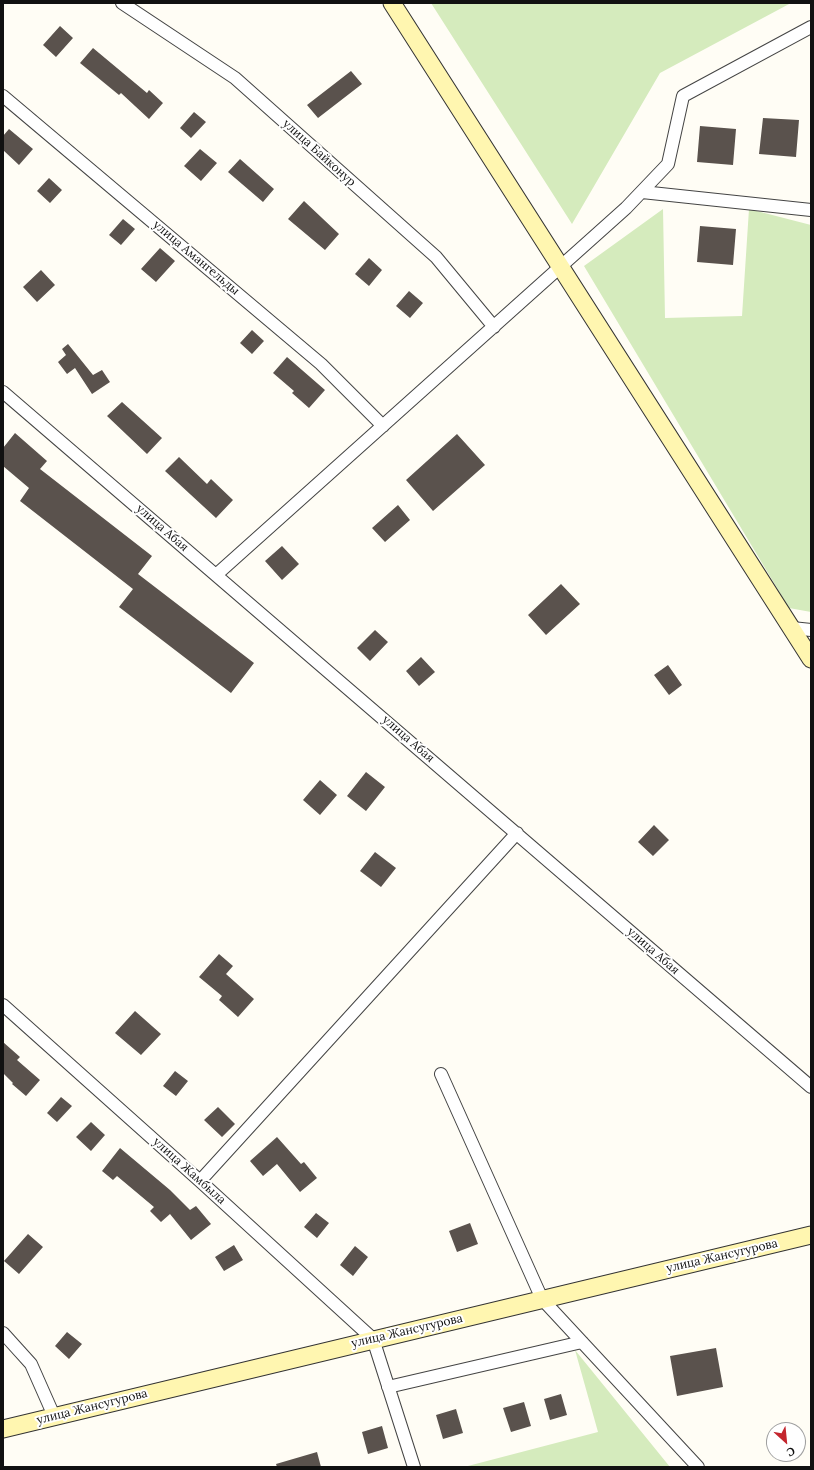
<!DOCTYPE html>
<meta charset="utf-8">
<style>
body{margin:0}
#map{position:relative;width:814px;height:1470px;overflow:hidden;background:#fffdf5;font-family:Lora,serif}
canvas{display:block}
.frame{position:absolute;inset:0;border:4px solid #111;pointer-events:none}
.north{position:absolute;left:766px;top:1422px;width:40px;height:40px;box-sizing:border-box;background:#fff;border:1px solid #a0a0a0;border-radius:50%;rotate:153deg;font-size:11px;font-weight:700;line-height:16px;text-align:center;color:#111}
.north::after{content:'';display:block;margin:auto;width:14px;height:18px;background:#c4262e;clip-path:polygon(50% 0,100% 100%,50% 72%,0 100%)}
</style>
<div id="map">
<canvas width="814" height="1470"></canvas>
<div class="frame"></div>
<div class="north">С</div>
</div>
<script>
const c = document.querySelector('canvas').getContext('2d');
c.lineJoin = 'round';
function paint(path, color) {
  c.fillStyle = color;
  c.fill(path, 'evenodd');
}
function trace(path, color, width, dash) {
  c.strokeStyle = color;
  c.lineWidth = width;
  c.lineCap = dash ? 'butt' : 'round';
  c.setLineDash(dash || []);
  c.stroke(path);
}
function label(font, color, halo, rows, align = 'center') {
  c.font = font + ' Lora,serif';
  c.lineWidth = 4;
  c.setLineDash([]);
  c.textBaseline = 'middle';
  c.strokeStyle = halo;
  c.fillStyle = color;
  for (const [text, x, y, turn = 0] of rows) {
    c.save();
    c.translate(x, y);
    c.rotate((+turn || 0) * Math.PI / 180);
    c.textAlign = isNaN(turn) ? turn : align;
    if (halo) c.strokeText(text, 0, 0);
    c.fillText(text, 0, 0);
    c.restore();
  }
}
paint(new Path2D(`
 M 431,3 L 791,3 L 660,73 L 572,224 Z
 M 663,209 L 665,318 L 742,316 L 749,209 L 811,225 L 811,612 L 789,608 L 584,266 Z
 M 575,1350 L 670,1467 L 464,1467 L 598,1432 Z`), '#d5ebbd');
paint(new Path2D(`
 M 60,26 L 73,38 L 56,57 L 43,45 Z
 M 93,48 L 147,93 L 149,90 L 163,103 L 149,119 L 121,93 L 119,95 L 80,63 Z
 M 351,71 L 362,84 L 318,118 L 307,105 Z
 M 194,112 L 206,122 L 191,138 L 180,128 Z
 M 763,118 L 799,120 L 796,157 L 759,154 Z
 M 700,126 L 736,129 L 733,165 L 697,162 Z
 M 9,129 L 33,149 L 19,165 L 3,150 L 3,136 Z
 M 200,149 L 217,163 L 201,181 L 184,166 Z
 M 240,159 L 274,189 L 263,202 L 228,172 Z
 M 49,178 L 62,190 L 50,203 L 37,191 Z
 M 304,201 L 339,234 L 325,250 L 288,219 Z
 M 123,219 L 135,229 L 121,245 L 109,235 Z
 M 700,226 L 736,229 L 733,265 L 697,262 Z
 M 160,248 L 175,261 L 156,282 L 141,269 Z
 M 369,258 L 382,270 L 369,286 L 355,274 Z
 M 41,270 L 55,285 L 37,302 L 23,287 Z
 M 409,291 L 423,303 L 410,318 L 396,306 Z
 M 252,330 L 264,341 L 252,354 L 240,343 Z
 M 68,344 L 93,375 L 102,370 L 110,382 L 92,394 L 75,368 L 67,374 L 58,362 L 66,355 L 62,349 Z
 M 287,357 L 325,390 L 309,408 L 292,393 L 294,391 L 273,373 Z
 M 122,402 L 162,438 L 147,454 L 107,416 Z
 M 15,433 L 47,461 L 40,469 L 152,556 L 138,574 L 254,663 L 231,693 L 119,607 L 133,589 L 20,501 L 29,488 L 3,466 L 3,448 Z
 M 457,434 L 485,465 L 433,511 L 406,480 Z
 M 179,457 L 207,484 L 211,479 L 233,500 L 216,518 L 165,471 Z
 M 398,505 L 410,520 L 385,542 L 372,528 Z
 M 282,546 L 299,564 L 282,580 L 265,561 Z
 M 561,584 L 580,604 L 546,635 L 528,615 Z
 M 375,630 L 388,642 L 370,661 L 357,648 Z
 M 421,657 L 435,672 L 419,686 L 406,671 Z
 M 668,665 L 682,685 L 669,695 L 654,675 Z
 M 366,772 L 385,787 L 366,811 L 347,796 Z
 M 320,780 L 337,795 L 320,815 L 303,800 Z
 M 654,825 L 669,840 L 653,856 L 638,842 Z
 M 375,852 L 396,868 L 381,887 L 360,871 Z
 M 219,954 L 233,966 L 226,974 L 254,999 L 238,1017 L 219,1000 L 222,996 L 199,977 Z
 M 135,1011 L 161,1034 L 141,1055 L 115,1033 Z
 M 3,1042 L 20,1057 L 17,1060 L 40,1080 L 26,1096 L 12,1084 L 13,1083 L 3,1073 Z
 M 175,1071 L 188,1081 L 176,1096 L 163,1086 Z
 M 61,1097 L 72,1106 L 57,1122 L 47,1113 Z
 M 218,1107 L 235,1124 L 222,1137 L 204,1120 Z
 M 91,1122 L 105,1135 L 91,1151 L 76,1137 Z
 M 277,1137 L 301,1164 L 304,1162 L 317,1178 L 300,1192 L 277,1164 L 263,1176 L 250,1161 Z
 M 120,1148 L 170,1190 L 190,1210 L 196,1206 L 211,1224 L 191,1240 L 170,1214 L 161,1222 L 150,1211 L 154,1207 L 117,1176 L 113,1180 L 102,1171 Z
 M 316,1213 L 329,1223 L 317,1238 L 304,1227 Z
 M 470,1223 L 478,1244 L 457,1252 L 449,1231 Z
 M 28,1234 L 43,1247 L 19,1274 L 4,1261 Z
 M 234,1245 L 243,1260 L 224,1271 L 215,1257 Z
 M 355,1246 L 368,1257 L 353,1276 L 340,1265 Z
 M 67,1332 L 82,1344 L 69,1359 L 55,1346 Z
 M 716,1348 L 723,1387 L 677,1396 L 670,1356 Z
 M 561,1394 L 567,1415 L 550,1420 L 544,1399 Z
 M 524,1402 L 531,1426 L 511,1432 L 503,1408 Z
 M 456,1409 L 463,1433 L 443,1439 L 436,1415 Z
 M 382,1426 L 388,1448 L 368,1454 L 362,1432 Z
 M 317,1452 L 321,1467 L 277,1467 L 276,1464 Z`), '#5a524d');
const minor = new Path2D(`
 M 122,3 L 235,78 L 436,257 L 494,327
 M 3,96 L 321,364 L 383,426
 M 642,192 L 811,210
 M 3,392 L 811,1087
 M 216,575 L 626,208 L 668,164 L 683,96 L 811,27
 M 792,628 L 811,630
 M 3,1005 L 200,1181 L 373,1339 L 414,1467
 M 441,1074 L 542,1299 L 698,1467
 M 200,1181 L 517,833
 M 3,1333 L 31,1364 L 54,1416
 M 388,1387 L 582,1342`);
const secondary = new Path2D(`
 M 392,3 L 811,659
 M 3,1429 L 811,1235`);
trace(minor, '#444', 14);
trace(secondary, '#333', 19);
trace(minor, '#fff', 12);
trace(secondary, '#fff6b0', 17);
label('12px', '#111', '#fff', [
 ["улица Байконур",319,153,42],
 ["улица Амангельды",196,258,40],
 ["улица Абая",162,528,41],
 ["улица Абая",408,739,41],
 ["улица Абая",653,951,41],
 ["улица Жамбыла",189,1171,42],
 ["улица Жансугурова",722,1256,-13],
 ["улица Жансугурова",407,1331,-13],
 ["улица Жансугурова",92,1407,-14]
]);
</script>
